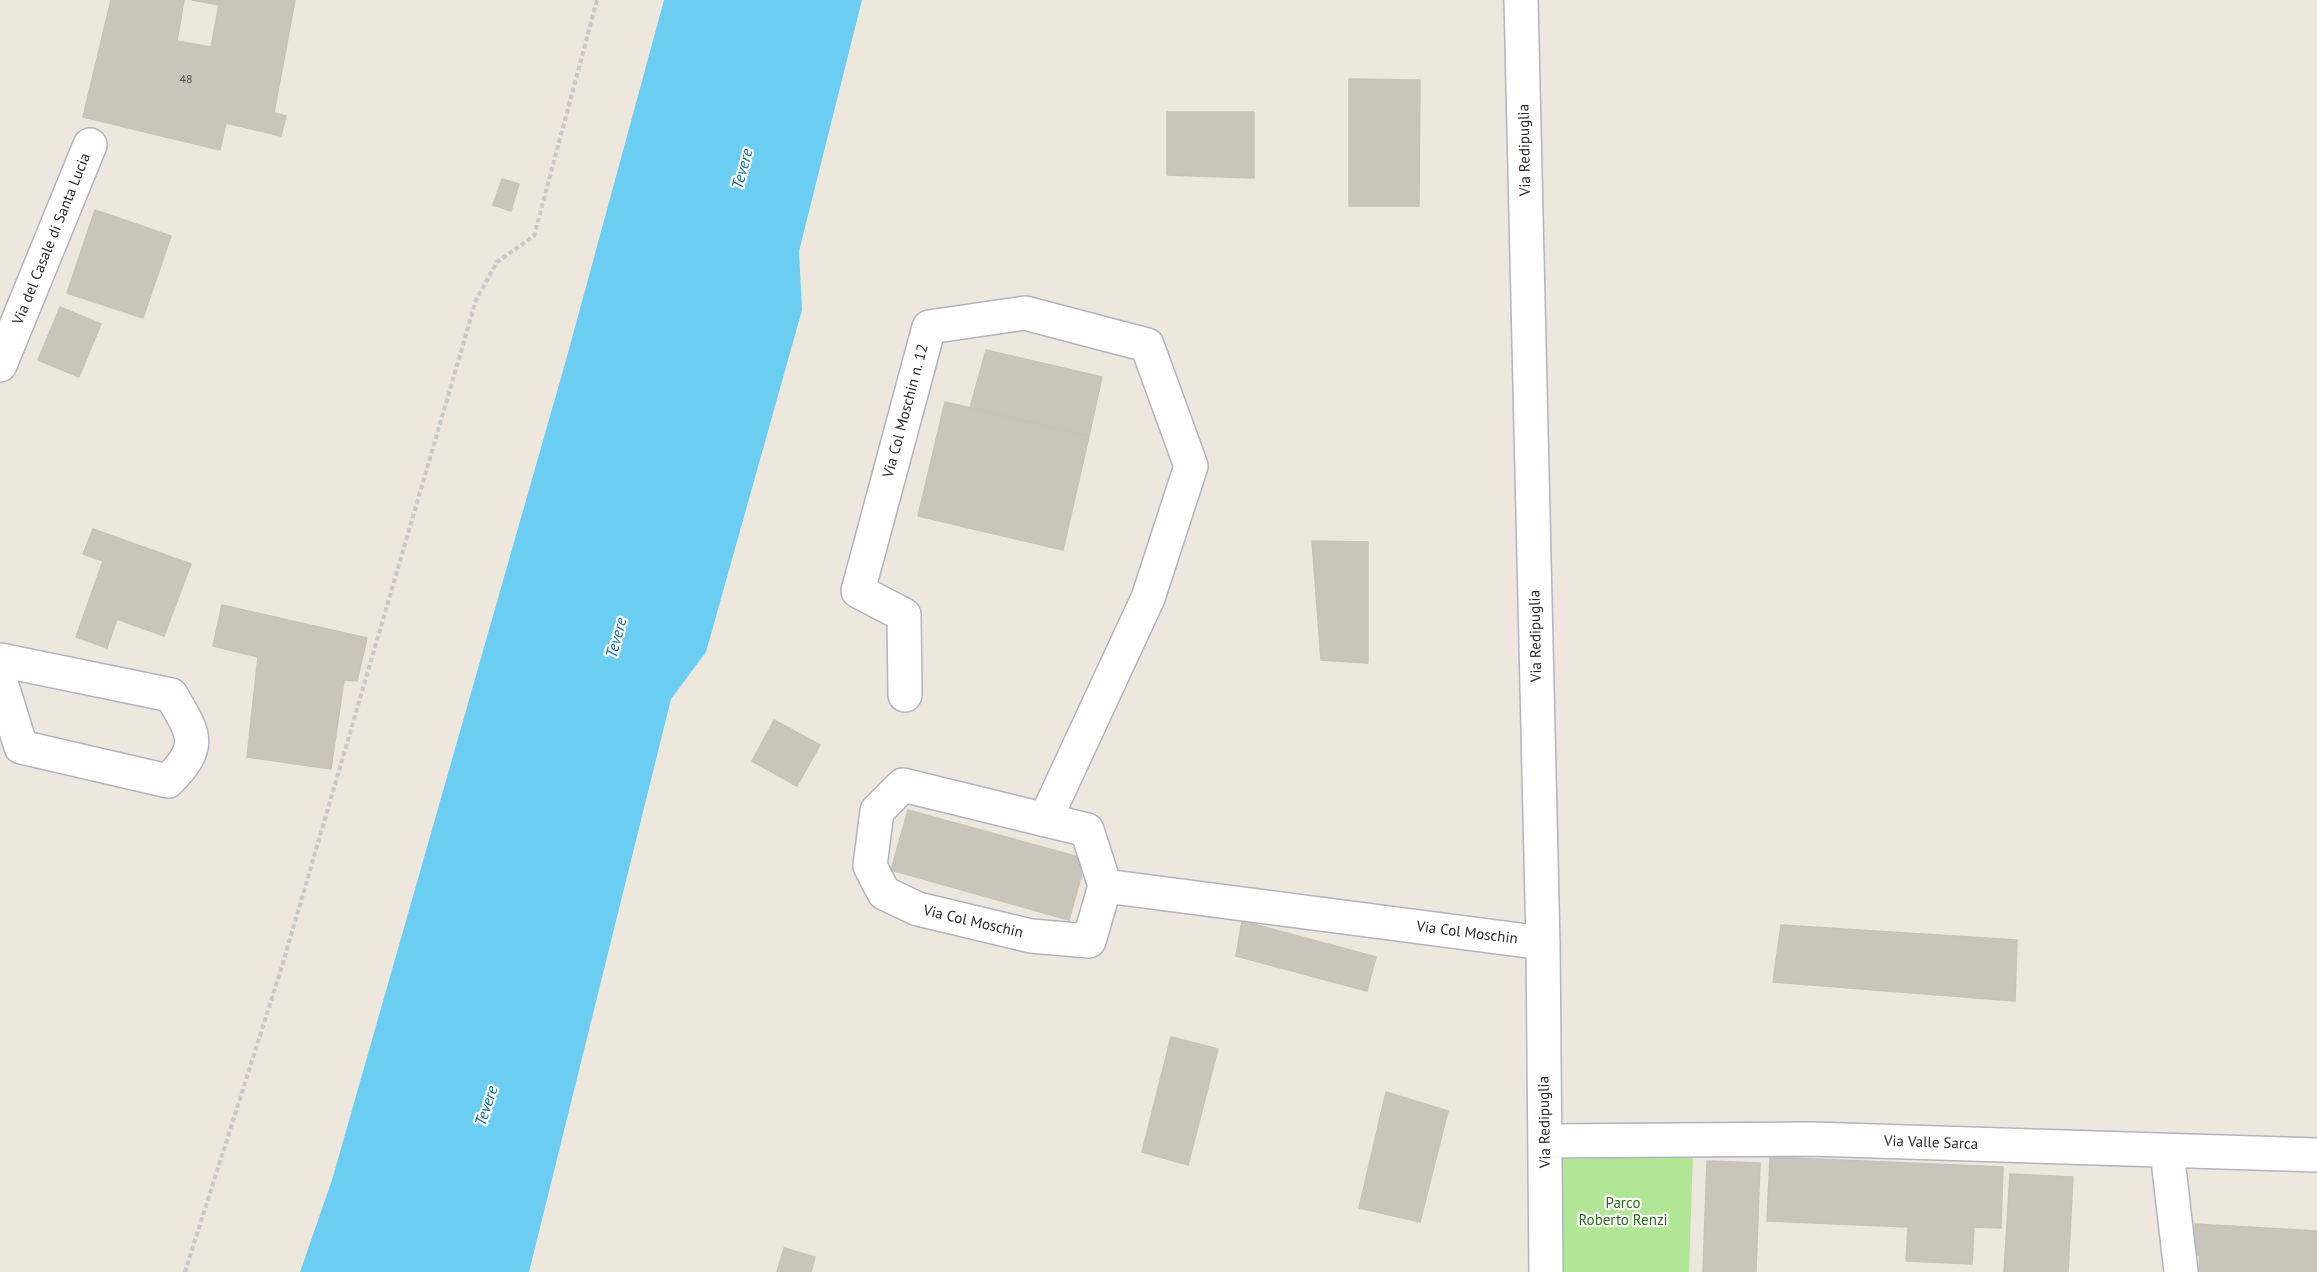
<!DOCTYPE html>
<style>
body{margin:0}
canvas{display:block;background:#ede7dd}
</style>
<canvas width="2317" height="1272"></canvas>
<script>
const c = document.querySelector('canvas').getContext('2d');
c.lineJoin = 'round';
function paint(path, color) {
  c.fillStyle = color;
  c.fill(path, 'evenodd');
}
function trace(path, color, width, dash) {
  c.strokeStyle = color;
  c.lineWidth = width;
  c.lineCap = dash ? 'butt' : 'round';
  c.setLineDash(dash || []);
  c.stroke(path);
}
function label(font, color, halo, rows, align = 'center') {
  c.font = font + ' "PT Sans",sans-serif';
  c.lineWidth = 4.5;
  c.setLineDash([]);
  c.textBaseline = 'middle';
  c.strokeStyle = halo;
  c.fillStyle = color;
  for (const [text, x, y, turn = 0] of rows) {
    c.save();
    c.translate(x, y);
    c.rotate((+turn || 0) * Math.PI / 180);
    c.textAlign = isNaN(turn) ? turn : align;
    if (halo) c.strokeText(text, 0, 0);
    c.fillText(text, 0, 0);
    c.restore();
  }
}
paint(new Path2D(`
 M 1563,1150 L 1693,1153 L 1689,1272 L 1563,1272 Z`), '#b1e697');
paint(new Path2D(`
 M 664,0 L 862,0 L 799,251 L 802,310 L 706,652 L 671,699 L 529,1272 L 300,1272 L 332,1180 L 568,353 Z`), '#6ccdf3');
const building = new Path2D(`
 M 111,0 L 184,0 L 177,41 L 211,47 L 219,5 L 192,0 L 295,0 L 274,113 L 286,116 L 281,136 L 226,123 L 220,150 L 83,117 Z
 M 1349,79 L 1420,80 L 1419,206 L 1349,206 Z
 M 1167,112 L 1254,112 L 1254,178 L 1167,175 Z
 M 502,179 L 519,184 L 511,211 L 493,205 Z
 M 95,210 L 171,236 L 143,318 L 67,293 Z
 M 60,307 L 101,324 L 79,377 L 38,360 Z
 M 986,350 L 1102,377 L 1089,436 L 970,408 Z
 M 945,402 L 1089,436 L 1063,550 L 918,516 Z
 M 93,529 L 191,564 L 164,636 L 117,619 L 107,648 L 76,637 L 103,561 L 83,554 Z
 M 1312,541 L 1368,542 L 1368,663 L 1321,660 Z
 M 222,605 L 367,638 L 357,681 L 344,680 L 331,769 L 247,757 L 258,657 L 213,646 Z
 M 774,720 L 820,745 L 797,786 L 752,761 Z
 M 908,810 L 1086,859 L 1069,920 L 891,870 Z
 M 1242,921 L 1376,957 L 1367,991 L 1236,956 Z
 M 1781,925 L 2017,940 L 2015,1001 L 1773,982 Z
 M 1171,1037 L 1218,1049 L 1188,1165 L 1142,1152 Z
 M 1386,1092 L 1448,1111 L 1420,1222 L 1359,1208 Z
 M 1770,1157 L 2003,1167 L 2001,1228 L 1974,1227 L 1972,1264 L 1906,1261 L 1908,1227 L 1767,1221 Z
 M 1707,1161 L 1760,1163 L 1756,1272 L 1703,1272 Z
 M 2010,1174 L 2073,1177 L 2068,1272 L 2004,1272 Z
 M 2195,1224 L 2317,1231 L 2317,1272 L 2199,1272 L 2200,1255 L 2194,1255 Z
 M 784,1248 L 815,1257 L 811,1272 L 777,1272 Z`);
paint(building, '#c9c5bb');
trace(building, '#c9c3b6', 1.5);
const minor = new Path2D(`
 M 1521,0 L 1543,943 L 1546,1272
 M 0,365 L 90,145
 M 0,660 L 171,695 C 194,734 204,745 168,781 L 21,747 L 0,679
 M 905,695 L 904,615 L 858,591 L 929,327 L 1025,313 L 1147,345 L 1191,466 L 1148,598 L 1045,820
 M 1105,886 L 1089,941 L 1031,936 L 918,909 L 884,893 L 870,866 L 877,811 L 903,785 L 1087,830 L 1105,886 L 1543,943
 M 1545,1141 L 1812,1139 L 2317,1155
 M 2167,1151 L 2181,1272`);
trace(minor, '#b1b3bf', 36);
trace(new Path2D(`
 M 185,1272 L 283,963 L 476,300 L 497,262 L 534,236 L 597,0`), '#c8c8c8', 4, [4.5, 3]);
trace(minor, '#fff', 33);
label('12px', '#52524f', null, [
 ["48",186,80]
]);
label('15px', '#2b2b2b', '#fff', [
 ["Via Redipuglia",1525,150,-91],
 ["Via del Casale di Santa Lucia",52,239,-68],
 ["Via Col Moschin n. 12",906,411,-75],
 ["Via Redipuglia",1536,636,-91],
 ["Via Col Moschin",973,922,13],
 ["Via Col Moschin",1467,933,7],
 ["Via Redipuglia",1545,1122,-91],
 ["Via Valle Sarca",1931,1143,2]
]);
label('15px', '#286c18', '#fff', [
 ["Parco",1623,1204],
 ["Roberto Renzi",1623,1221]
]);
label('italic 16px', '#096ba2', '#fff', [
 ["Tevere",743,169,-75],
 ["Tevere",617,638,-75],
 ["Tevere",487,1106,-72]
]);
</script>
